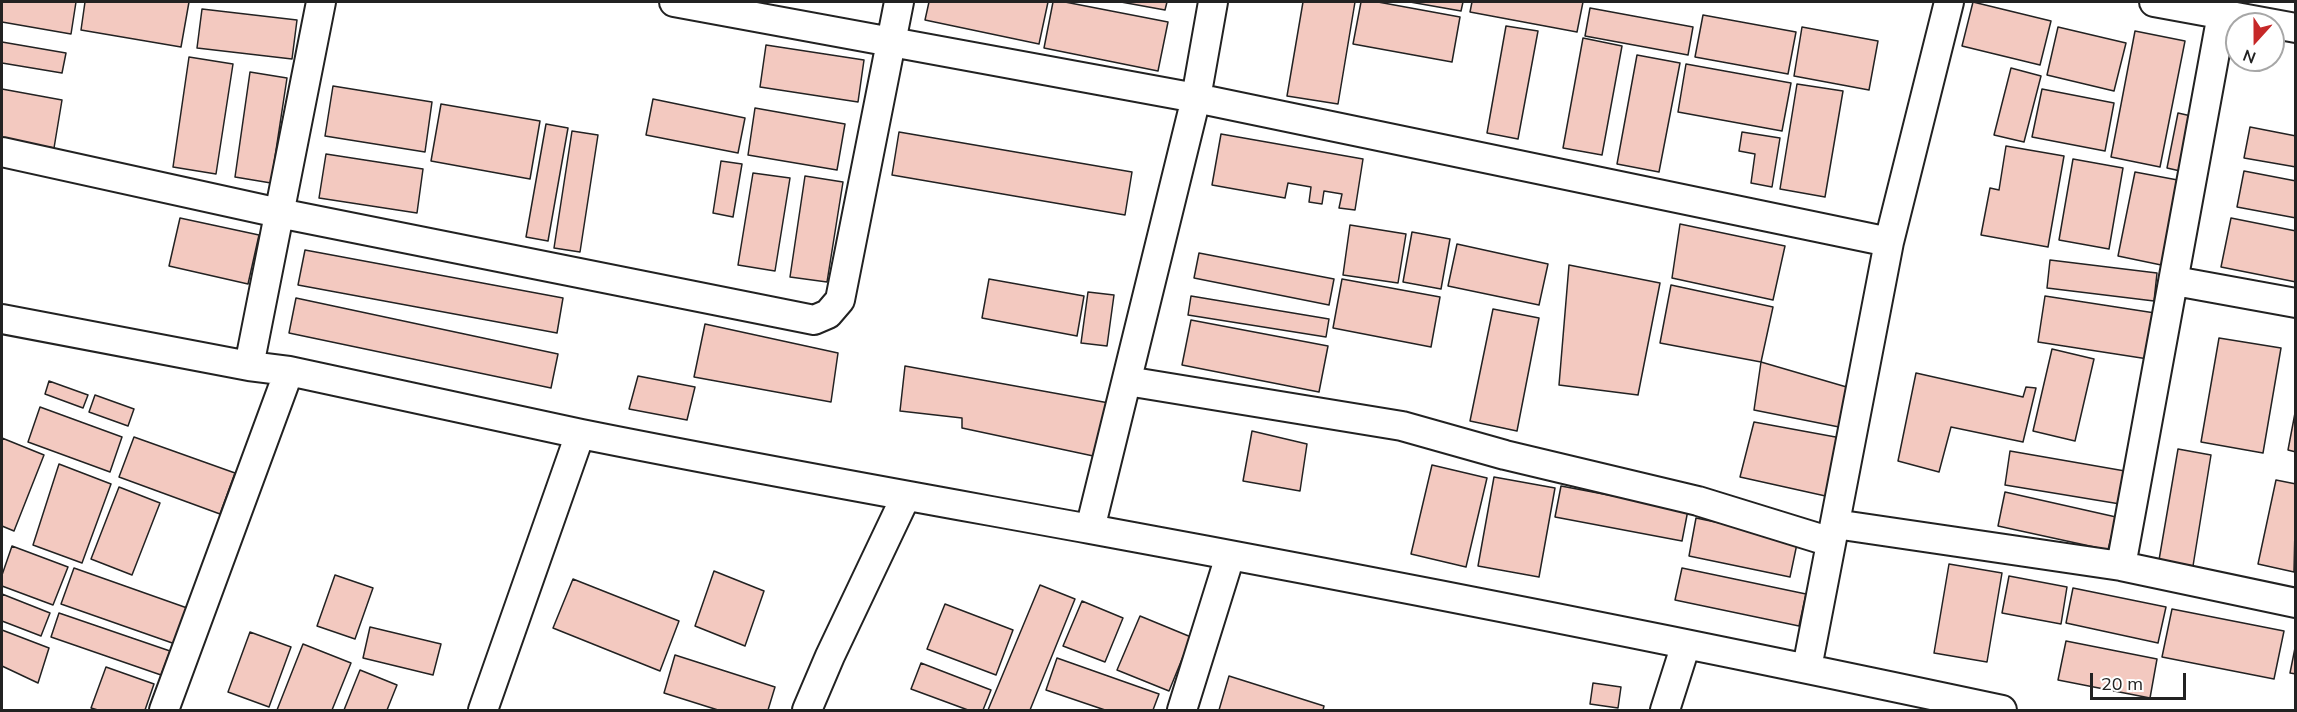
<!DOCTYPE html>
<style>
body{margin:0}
#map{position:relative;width:2297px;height:712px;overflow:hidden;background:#fff;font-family:Mulish,sans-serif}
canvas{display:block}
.frame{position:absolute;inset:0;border:3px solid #222;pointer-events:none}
.north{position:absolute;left:2225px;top:12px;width:60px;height:60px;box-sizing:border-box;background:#fff;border:2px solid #a7a7a7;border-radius:50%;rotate:201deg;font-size:16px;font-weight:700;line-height:24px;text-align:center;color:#222}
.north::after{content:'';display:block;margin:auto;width:21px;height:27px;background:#c62828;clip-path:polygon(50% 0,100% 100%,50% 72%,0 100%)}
.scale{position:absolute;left:2090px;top:673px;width:96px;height:27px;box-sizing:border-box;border:3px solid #222;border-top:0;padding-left:8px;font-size:18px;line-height:21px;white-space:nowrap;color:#222;-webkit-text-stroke:4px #fff;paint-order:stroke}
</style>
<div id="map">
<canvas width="2297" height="712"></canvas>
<div class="frame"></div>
<div class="north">N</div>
<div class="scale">20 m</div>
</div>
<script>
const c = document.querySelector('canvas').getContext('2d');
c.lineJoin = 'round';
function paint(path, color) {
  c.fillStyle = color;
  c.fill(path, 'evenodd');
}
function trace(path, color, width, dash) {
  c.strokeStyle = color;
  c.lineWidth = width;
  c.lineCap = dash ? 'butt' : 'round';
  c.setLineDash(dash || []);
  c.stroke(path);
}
const building = new Path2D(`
 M 2,2 L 76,2 L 71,34 L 2,22 Z
 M 85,2 L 189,2 L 181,47 L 81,30 Z
 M 929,2 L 1048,2 L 1039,44 L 925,20 Z
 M 1053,2 L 1065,2 L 1168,22 L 1158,71 L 1044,48 Z
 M 1121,2 L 1167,2 L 1165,10 Z
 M 1303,2 L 1355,2 L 1338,104 L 1287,96 Z
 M 1361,2 L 1378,2 L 1460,17 L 1452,62 L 1353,44 Z
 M 1410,2 L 1463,2 L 1461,11 Z
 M 1472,2 L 1583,2 L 1577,32 L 1470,12 Z
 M 1973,2 L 2051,21 L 2040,65 L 1962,46 Z
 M 1590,8 L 1693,27 L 1688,55 L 1585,36 Z
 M 202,9 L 297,20 L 292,59 L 197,48 Z
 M 1703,15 L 1796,32 L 1788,74 L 1695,57 Z
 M 1506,26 L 1538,31 L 1518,139 L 1487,133 Z
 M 1802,27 L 1878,41 L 1869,90 L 1794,76 Z
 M 2058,27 L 2126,43 L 2114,91 L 2047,75 Z
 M 2135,31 L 2185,41 L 2160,167 L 2111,157 Z
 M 1583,38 L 1622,46 L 1602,155 L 1563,148 Z
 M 2,42 L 66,53 L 62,73 L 2,63 Z
 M 766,45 L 864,60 L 858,102 L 760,87 Z
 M 1637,55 L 1680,63 L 1659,172 L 1617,164 Z
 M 189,57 L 233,64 L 216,174 L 173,167 Z
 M 1686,64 L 1791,83 L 1782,131 L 1678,112 Z
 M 2011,68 L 2041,76 L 2024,142 L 1994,135 Z
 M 250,72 L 287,78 L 271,183 L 235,177 Z
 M 1797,84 L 1843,91 L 1825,197 L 1780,189 Z
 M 333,86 L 432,102 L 425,152 L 325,136 Z
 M 2,89 L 62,100 L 54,148 L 2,139 Z
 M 2042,89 L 2114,103 L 2105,151 L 2032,137 Z
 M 653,99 L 745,118 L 738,153 L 646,135 Z
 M 441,104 L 540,121 L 530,179 L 431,161 Z
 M 755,108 L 845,124 L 837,170 L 748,155 Z
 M 2178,113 L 2200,118 L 2189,173 L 2167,168 Z
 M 546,124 L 568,128 L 548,241 L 526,237 Z
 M 2250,127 L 2296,136 L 2296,167 L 2244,158 Z
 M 572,131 L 598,135 L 580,252 L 554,248 Z
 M 899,132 L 1132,172 L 1125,215 L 892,175 Z
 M 1742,132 L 1780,138 L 1772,187 L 1751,183 L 1755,154 L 1739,151 Z
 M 1221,134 L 1363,159 L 1355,210 L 1339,208 L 1342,194 L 1324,191 L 1322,204 L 1309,202 L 1311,187 L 1288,183 L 1285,198 L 1212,185 Z
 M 2006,146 L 2064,156 L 2048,247 L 1981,235 L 1990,188 L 1999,190 Z
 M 326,154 L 423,169 L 417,213 L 319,198 Z
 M 2073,159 L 2123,168 L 2109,249 L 2059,240 Z
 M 721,161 L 742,164 L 733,217 L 713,213 Z
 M 2244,171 L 2296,181 L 2296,218 L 2237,207 Z
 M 2135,172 L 2183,181 L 2166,266 L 2118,256 Z
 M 753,173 L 790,178 L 775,271 L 738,265 Z
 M 805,176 L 843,182 L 827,282 L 790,277 Z
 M 180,218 L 259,235 L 248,284 L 169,266 Z
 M 2231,218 L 2296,231 L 2296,282 L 2221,267 Z
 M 1680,224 L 1785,246 L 1773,300 L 1672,278 Z
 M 1350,225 L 1406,234 L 1398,283 L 1343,275 Z
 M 1412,232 L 1450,239 L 1441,289 L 1403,282 Z
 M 1457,244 L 1548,264 L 1539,305 L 1448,286 Z
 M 305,250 L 563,298 L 557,333 L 298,285 Z
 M 1199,253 L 1334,279 L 1329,305 L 1194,278 Z
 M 2050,260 L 2157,273 L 2154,301 L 2047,288 Z
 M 1569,265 L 1660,283 L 1638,395 L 1559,385 Z
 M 989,279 L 1084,296 L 1077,336 L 982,318 Z
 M 1342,279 L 1440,297 L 1431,347 L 1333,328 Z
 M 1671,285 L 1773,307 L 1761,362 L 1660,343 Z
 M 1088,292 L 1114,295 L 1107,346 L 1081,343 Z
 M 1191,296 L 1329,319 L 1326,337 L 1188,315 Z
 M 2045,296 L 2155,313 L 2148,359 L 2038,342 Z
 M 296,298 L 558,354 L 551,388 L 289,333 Z
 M 1493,309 L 1539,318 L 1517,431 L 1470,421 Z
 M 1191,320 L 1328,346 L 1319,392 L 1182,365 Z
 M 705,324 L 838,353 L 831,402 L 694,377 Z
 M 2219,338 L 2281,348 L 2263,453 L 2201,442 Z
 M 2052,349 L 2094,359 L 2075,441 L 2033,431 Z
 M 1761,362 L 1850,388 L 1844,428 L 1754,410 Z
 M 905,366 L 1109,403 L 1098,457 L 962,428 L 962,418 L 900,411 Z
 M 1916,373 L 2023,397 L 2026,387 L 2036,388 L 2023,442 L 1951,427 L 1939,472 L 1898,461 Z
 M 638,376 L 695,387 L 687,420 L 629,409 Z
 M 49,381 L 88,395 L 83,408 L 45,394 Z
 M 95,395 L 134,409 L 128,426 L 89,412 Z
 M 40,407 L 122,437 L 110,472 L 28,442 Z
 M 2295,413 L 2296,413 L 2296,452 L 2288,450 Z
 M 1754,422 L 1841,438 L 1830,497 L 1740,477 Z
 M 1252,431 L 1307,444 L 1300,491 L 1243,481 Z
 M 134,437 L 235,473 L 220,514 L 119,477 Z
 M 2,438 L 44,455 L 14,531 L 2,526 Z
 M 2178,449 L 2211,455 L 2193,566 L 2159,560 Z
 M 2010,451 L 2125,471 L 2120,504 L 2005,485 Z
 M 59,464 L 111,484 L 82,563 L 33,545 Z
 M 1432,465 L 1487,478 L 1466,567 L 1411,554 Z
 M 1494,477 L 1555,488 L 1539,577 L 1478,566 Z
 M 2276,480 L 2296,484 L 2294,572 L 2258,564 Z
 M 1561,486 L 1688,510 L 1682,541 L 1555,517 Z
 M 119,487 L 160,503 L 132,575 L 91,559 Z
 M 2005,492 L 2116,517 L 2108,550 L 1998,526 Z
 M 1696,518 L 1798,539 L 1790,577 L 1689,556 Z
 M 12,546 L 68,567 L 53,605 L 2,586 L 2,575 Z
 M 1949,564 L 2002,573 L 1987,662 L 1934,653 Z
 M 74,568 L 190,609 L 178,645 L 61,604 Z
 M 1682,568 L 1806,594 L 1799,626 L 1675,600 Z
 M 714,571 L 764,591 L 745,646 L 695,626 Z
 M 335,575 L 373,588 L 355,639 L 317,626 Z
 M 2009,576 L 2067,587 L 2061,624 L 2002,613 Z
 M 573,579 L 679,621 L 660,671 L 553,628 Z
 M 1040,585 L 1075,599 L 1030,710 L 988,710 Z
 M 2073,588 L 2166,607 L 2158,643 L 2066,623 Z
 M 2,594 L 50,613 L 41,636 L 2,621 Z
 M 1082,601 L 1123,618 L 1105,662 L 1063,646 Z
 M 945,604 L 1013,630 L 996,675 L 927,649 Z
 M 2172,609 L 2284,631 L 2274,679 L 2162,657 Z
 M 59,613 L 170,651 L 161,675 L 51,637 Z
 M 1140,616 L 1191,637 L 1169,691 L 1117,670 Z
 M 370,627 L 441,644 L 433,675 L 363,658 Z
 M 2,630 L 49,648 L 38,683 L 2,666 Z
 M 250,632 L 291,647 L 269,707 L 228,692 Z
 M 2066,641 L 2157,659 L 2150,698 L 2058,680 Z
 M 2296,643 L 2296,674 L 2290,673 Z
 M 303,644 L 351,663 L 332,710 L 277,710 Z
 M 675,655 L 775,687 L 768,710 L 718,710 L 664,693 Z
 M 1057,658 L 1159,694 L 1153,710 L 1105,710 L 1046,690 Z
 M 921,663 L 991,690 L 983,710 L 968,710 L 911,689 Z
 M 106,667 L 154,684 L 145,710 L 98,710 L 91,708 Z
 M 360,670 L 397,685 L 387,710 L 344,710 Z
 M 1229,676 L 1324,706 L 1323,710 L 1219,710 Z
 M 1593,683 L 1621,687 L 1618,708 L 1590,704 Z`);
paint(building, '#f3c9c0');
trace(building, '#222', 1.5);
const street = new Path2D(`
 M 674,2 L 1196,98 L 1889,242
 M 2154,2 L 2296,28
 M 2,152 L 279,213 L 814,320 L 828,314 L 840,300 L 899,2
 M 2175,281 L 2296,303
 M 2,319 L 249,366 L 289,371 C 387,392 484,414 581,434 C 750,468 920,498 1090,529 C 1395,585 1699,645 2002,710
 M 249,366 L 321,2
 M 1127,381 L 1402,426 L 1505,455 L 1698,501 L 1831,542
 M 1835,524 L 2121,566 L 2296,603
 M 1090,529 L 1196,98 L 1213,2
 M 2121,566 L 2222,14
 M 1807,668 L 1889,242 L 1949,2
 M 164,710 L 289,371
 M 483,710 L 580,434
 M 807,710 L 830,656 L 906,496
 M 1182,710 L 1230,556
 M 1665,710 L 1686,644`);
trace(street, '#222', 32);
trace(street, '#fff', 28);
</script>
